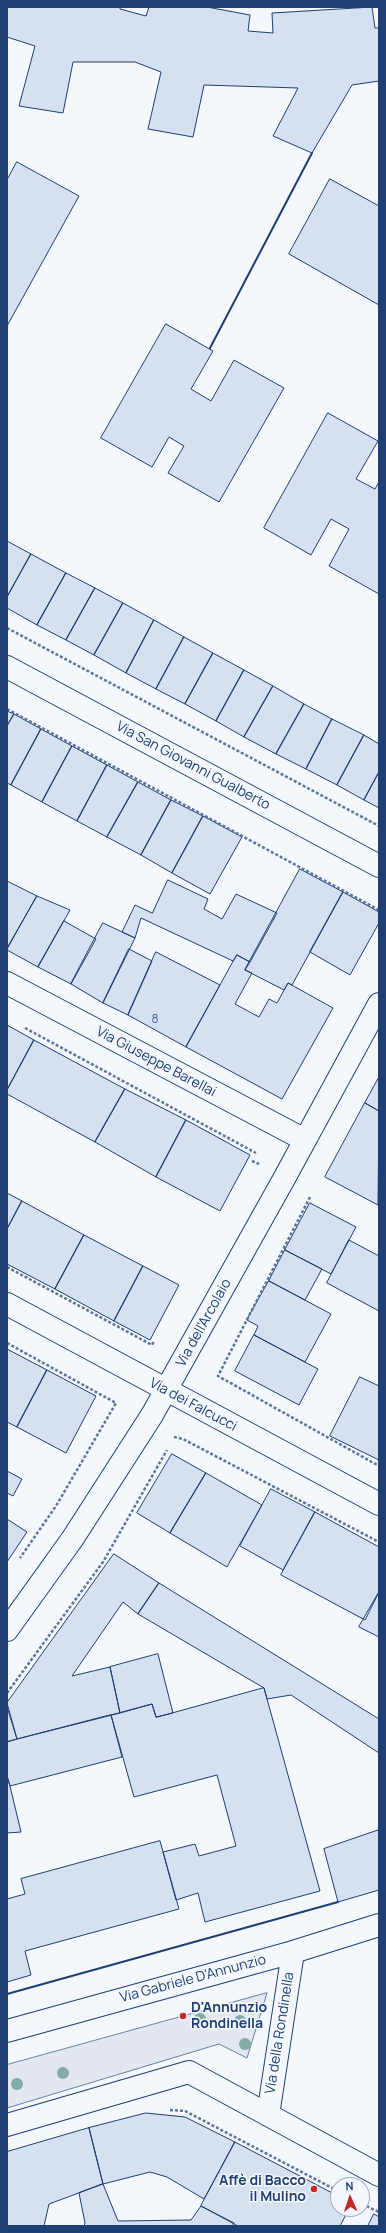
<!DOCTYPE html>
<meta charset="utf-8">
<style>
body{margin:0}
#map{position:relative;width:386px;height:2233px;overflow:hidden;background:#f4f7fb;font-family:Manrope,sans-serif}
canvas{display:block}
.frame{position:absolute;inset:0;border:8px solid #1d3f73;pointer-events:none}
.north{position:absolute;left:330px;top:2177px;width:40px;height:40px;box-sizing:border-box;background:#f4f7fb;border:1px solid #9eadc5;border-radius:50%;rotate:357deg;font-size:11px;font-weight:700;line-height:16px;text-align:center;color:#1d3f73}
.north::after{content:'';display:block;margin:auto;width:14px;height:18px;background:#c62828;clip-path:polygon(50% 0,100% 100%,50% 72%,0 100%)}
</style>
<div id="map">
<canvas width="386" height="2233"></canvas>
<div class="frame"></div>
<div class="north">N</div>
</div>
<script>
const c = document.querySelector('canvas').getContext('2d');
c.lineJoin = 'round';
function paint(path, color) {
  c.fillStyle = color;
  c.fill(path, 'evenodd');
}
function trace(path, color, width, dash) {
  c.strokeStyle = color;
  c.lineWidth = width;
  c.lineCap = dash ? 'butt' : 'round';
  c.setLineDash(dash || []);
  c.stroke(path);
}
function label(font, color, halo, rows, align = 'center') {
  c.font = font + ' Manrope,sans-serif';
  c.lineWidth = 3;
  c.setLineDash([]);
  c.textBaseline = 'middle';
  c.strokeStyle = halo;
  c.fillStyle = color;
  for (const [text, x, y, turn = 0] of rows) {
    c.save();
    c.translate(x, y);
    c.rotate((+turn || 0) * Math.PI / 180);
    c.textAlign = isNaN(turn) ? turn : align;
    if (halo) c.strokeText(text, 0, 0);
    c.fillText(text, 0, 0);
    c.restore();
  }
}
const parking = new Path2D(`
 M 267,1993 L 247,2058 L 219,2044 L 7,2108 L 7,2065 Z`);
paint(parking, '#e3e8f0');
trace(parking, '#687fa3', 1);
const building = new Path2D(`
 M 8,7 L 120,7 L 120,9 L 146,16 L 149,7 L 207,7 L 250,15 L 248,31 L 273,33 L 272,13 L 372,7 L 375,28 L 379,28 L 379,81 L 352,85 L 312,153 L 273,136 L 298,88 L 204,85 L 193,137 L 148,129 L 161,72 L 135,62 L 73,62 L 63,113 L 19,106 L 35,46 L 7,37 Z
 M 17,162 L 79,196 L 7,326 L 7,180 Z
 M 330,179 L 379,206 L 379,305 L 289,254 Z
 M 166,324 L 213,351 L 191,389 L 211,401 L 234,360 L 284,388 L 219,502 L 168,473 L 184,446 L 169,437 L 152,467 L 101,438 Z
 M 328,413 L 378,441 L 356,479 L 375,489 L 379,482 L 379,594 L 329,566 L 349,529 L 331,519 L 311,555 L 264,528 Z
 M 7,541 L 31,554 L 7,597 Z
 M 31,554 L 66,573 L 37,625 L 7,608 L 7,597 Z
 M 66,573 L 95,588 L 66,640 L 37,625 Z
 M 95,588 L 123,603 L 94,655 L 66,640 Z
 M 123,603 L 154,620 L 126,673 L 94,655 Z
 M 154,620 L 184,637 L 156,689 L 126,673 Z
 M 184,637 L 213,653 L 185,704 L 156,689 Z
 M 213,653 L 244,670 L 216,721 L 185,704 Z
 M 244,670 L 273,686 L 244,737 L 216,721 Z
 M 273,686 L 304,704 L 276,754 L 244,737 Z
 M 304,704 L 332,719 L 306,769 L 276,754 Z
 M 7,711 L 14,714 L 7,726 Z
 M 14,714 L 41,729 L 11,785 L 7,783 L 7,726 Z
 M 332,719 L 364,735 L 337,785 L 306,769 Z
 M 41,729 L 72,746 L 42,802 L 11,785 Z
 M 364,735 L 379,744 L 379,772 L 364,800 L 337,785 Z
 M 72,746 L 107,765 L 77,821 L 42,802 Z
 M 107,765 L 138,782 L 107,837 L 77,821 Z
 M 379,772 L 379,808 L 364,800 Z
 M 138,782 L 171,800 L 141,855 L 107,837 Z
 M 171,800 L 203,816 L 172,873 L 141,855 Z
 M 203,816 L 242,837 L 210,894 L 172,873 Z
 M 300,869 L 343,892 L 292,985 L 288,983 L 284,990 L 245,970 Z
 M 168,880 L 208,899 L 204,909 L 222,919 L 236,894 L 277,913 L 250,962 L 237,955 L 233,961 L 141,918 L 135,938 L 122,932 L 135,905 L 152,913 Z
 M 7,881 L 37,896 L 7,948 Z
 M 343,892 L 379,912 L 379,923 L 350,975 L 310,952 Z
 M 37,896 L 70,910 L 38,967 L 7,950 Z
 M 64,921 L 96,939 L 71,984 L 38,967 Z
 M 103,923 L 135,938 L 103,1003 L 71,984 Z
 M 129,949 L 152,961 L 128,1015 L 103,1003 Z
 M 156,952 L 220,985 L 186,1047 L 128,1015 Z
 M 237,955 L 250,962 L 245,970 L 252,973 L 235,1004 L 259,1017 L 269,999 L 277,1003 L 288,983 L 333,1008 L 282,1099 L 186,1047 Z
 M 7,1025 L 34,1040 L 7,1090 Z
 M 34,1040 L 125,1089 L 95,1142 L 7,1094 L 7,1090 Z
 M 379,1077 L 379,1111 L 365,1103 Z
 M 125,1089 L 186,1120 L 156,1177 L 95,1142 Z
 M 365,1103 L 379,1111 L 378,1205 L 325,1177 Z
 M 186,1120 L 250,1155 L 220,1211 L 156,1177 Z
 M 7,1193 L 22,1201 L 7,1229 Z
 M 22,1201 L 84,1235 L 55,1289 L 7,1264 L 7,1229 Z
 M 310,1203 L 356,1227 L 331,1274 L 285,1250 Z
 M 84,1235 L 143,1266 L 114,1321 L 55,1289 Z
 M 349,1240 L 379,1256 L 379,1311 L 327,1283 Z
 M 285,1250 L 322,1269 L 305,1300 L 269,1281 Z
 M 143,1266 L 179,1285 L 150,1340 L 114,1321 Z
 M 269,1281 L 331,1314 L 305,1362 L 254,1335 L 258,1326 L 247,1320 Z
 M 254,1335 L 318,1369 L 299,1405 L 235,1371 Z
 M 7,1349 L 47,1370 L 17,1427 L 7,1422 Z
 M 47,1370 L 96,1396 L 66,1453 L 17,1427 Z
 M 360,1377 L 379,1386 L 379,1460 L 330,1436 Z
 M 172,1454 L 206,1473 L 170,1533 L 137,1513 Z
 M 7,1471 L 22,1479 L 13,1496 L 7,1493 Z
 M 206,1473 L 262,1505 L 227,1567 L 170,1533 Z
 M 271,1489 L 315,1512 L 283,1570 L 240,1546 Z
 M 315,1512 L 379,1547 L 379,1592 L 365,1620 L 281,1575 Z
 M 7,1519 L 27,1532 L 7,1562 Z
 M 114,1554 L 159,1583 L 138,1614 L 123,1602 L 72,1676 L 110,1667 L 120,1713 L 17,1739 L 7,1703 Z
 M 159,1583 L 379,1719 L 379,1753 L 291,1695 L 267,1699 L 264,1688 L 138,1614 Z
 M 379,1592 L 379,1637 L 359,1627 Z
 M 158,1654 L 173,1713 L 156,1717 L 152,1704 L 120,1713 L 110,1667 Z
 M 264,1688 L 320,1891 L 205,1922 L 198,1893 L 176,1900 L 163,1852 L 195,1844 L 199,1856 L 236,1846 L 217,1775 L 134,1797 L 111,1715 L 152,1704 L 156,1717 Z
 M 7,1707 L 17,1739 L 7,1742 Z
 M 111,1715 L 122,1757 L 10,1786 L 7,1776 L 7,1742 Z
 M 7,1776 L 10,1786 L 21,1832 L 7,1833 Z
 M 379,1830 L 379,1890 L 338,1902 L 324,1849 Z
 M 160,1841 L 179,1909 L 25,1951 L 31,1975 L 7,1982 L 7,1899 L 25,1894 L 21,1879 Z
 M 146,2113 L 185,2117 L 235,2142 L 204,2199 L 167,2177 L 150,2172 L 103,2184 L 89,2128 Z
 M 89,2128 L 103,2184 L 49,2204 L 44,2226 L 7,2226 L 7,2152 Z
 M 235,2142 L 338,2196 L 338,2209 L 349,2209 L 340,2226 L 238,2226 L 201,2206 Z
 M 103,2184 L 118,2221 L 191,2220 L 201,2206 L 234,2223 L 232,2226 L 84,2226 L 85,2223 L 79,2193 Z
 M 374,2214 L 379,2217 L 379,2226 L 368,2226 Z`);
paint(building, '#d5e0f0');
trace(building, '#1d3f73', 1);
const minor = new Path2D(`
 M 7,667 L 379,866
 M 7,983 L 305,1140
 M 7,1304 L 379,1504
 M 7,1630 L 73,1538 L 152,1415 L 285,1177 L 379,1004
 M 7,2031 L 293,1952 L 379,1925
 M 268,2115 L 293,1952
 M 7,2125 L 189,2072 L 379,2175`);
trace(minor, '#1d3f73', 24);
trace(new Path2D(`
 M 7,628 L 379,826
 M 7,709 L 379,910
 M 25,1028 L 256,1153
 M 252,1161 L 259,1164
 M 310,1197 L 218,1376 L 379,1466
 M 7,1267 L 152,1345 L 154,1341
 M 7,1343 L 116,1403 L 56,1506 L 20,1558
 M 174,1437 L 183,1439 L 379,1542
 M 7,1693 L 103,1562 L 167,1450
 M 170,2110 L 185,2111 L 338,2191
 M 362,2204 L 379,2212`), '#5e769c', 2.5, [3, 2]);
trace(minor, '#f4f7fb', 22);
trace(new Path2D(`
 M 210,348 L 312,153
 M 7,1994 L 338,1902`), '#1d3f73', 2);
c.fillStyle = '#86aba6';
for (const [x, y] of [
 [200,2019],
 [240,2021],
 [245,2044],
 [63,2073],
 [17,2084]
]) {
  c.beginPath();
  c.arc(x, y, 6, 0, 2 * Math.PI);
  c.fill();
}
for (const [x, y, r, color] of [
 [183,2016,4,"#c62828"],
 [314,2189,4,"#c62828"]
]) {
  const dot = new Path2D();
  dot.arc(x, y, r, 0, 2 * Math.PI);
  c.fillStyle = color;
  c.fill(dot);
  trace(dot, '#f4f7fb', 1.5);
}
label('12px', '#4b6792', null, [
 ["8",155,1020]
]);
label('14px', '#1d3f73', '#f4f7fb', [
 ["Via San Giovanni Gualberto",193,766,28],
 ["Via Giuseppe Barellai",156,1062,28],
 ["Via dell'Arcolaio",204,1323,-61],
 ["Via dei Falcucci",193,1405,28],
 ["Via Gabriele D'Annunzio",193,1979,-15],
 ["Via della Rondinella",280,2033,-81]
]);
label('bold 14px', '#1d3f73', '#f4f7fb', [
 ["D'Annunzio",191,2008],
 ["Rondinella",191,2024],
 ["Affè di Bacco",306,2181,"right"],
 ["il Mulino",306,2197,"right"]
], 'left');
</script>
